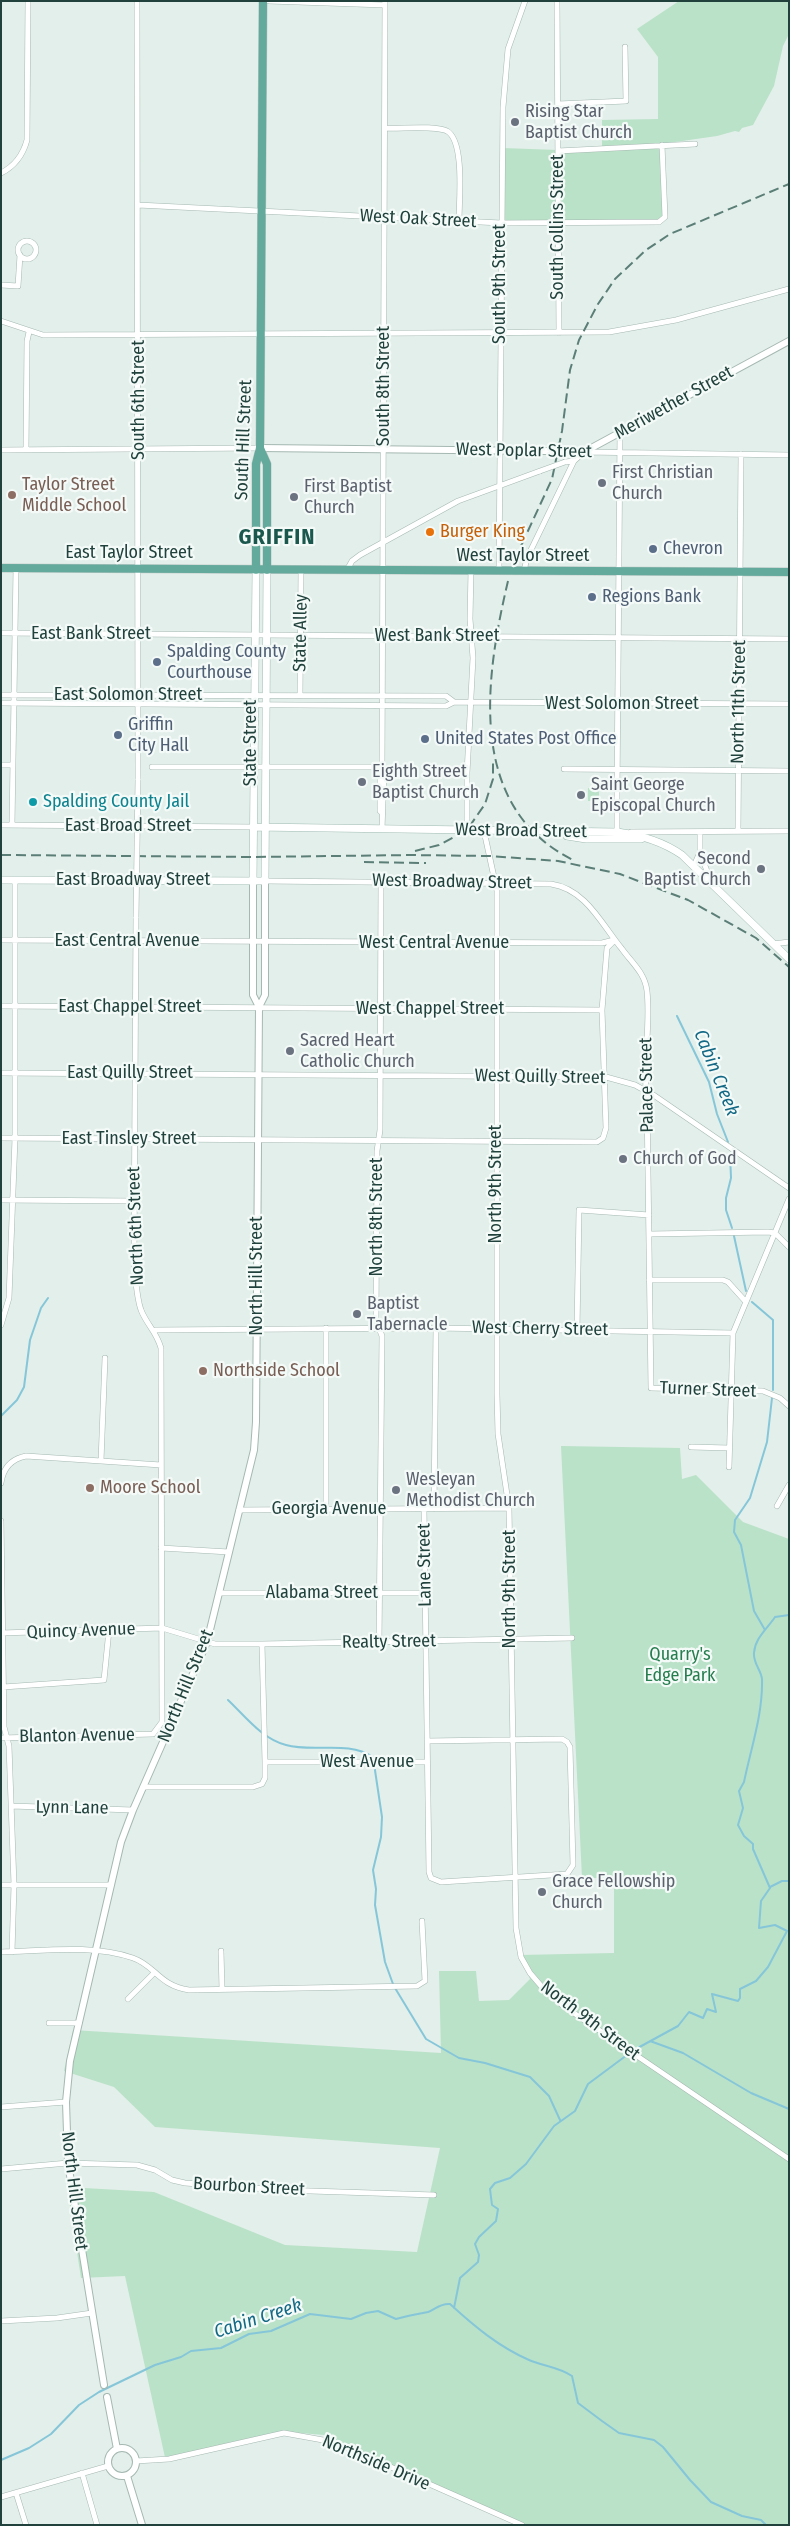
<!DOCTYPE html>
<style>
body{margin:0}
#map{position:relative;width:790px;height:2526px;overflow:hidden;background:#e3efea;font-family:"Fira Sans Condensed",sans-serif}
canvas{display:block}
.frame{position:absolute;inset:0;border:2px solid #21423c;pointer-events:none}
</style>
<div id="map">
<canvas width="790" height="2526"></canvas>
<div class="frame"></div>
</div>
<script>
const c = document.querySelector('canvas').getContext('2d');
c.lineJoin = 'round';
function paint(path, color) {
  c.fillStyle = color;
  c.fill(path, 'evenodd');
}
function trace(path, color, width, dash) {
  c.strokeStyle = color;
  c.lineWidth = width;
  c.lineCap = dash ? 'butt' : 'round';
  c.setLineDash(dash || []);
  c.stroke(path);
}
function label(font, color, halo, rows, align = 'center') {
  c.font = font + ' "Fira Sans Condensed",sans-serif';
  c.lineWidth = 4.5;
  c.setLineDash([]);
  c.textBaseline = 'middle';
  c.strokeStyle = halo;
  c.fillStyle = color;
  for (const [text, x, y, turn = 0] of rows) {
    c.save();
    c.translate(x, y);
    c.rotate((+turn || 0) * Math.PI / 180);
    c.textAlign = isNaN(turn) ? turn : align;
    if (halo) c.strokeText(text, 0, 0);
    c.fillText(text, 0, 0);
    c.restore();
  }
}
paint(new Path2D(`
 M 679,1 L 789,1 L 789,34 L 783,46 L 774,86 L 753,125 L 742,128 L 739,132 L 735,131 L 717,136 L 661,144 L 663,221 L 544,222 L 500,220 L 502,148 L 558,150 L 602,146 L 602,120 L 658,119 L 658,57 L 637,29 Z
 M 593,785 L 599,785 L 599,801 L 588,801 L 588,788 L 593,788 Z
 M 561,1446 L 680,1448 L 682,1479 L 696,1475 L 743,1522 L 789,1539 L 789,2525 L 519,2525 L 427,2485 L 324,2435 L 289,2432 L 166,2462 L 125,2276 L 81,2278 L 67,2187 L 154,2192 L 285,2245 L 417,2252 L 440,2148 L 155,2127 L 114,2087 L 64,2071 L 73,2030 L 441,2053 L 439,1971 L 476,1971 L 479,2001 L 509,2000 L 530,1979 L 520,1955 L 614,1953 L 614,1878 L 582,1878 Z`), '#bae2c8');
trace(new Path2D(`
 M 677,1016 L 709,1082 L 717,1114 L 728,1142
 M 730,1153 L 731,1178 L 726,1198 L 726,1210 L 732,1228
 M 734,1236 L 746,1291
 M 752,1302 L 773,1320 L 773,1390
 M 1,1416 L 17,1400 L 24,1387 L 30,1340 L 41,1308 L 48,1298
 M 765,1630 L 754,1611 L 741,1545 L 734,1532 L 735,1520 L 750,1498 L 767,1442 L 772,1398
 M 228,1700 C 245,1716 262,1739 286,1745 C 314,1753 347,1740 373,1757 L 382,1817 L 381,1837 L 373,1870 L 376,1889 L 375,1905 L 385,1962 L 393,1984
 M 770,1887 L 782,1881 L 789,1881
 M 770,1888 L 753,1849 L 753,1844 L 744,1836 L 738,1825 L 743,1808 L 739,1791 L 744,1782 C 751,1748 763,1714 762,1679 C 761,1670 753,1663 754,1653 C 755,1638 767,1629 775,1617 L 789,1615
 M 395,1988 L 426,2039 L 459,2058 L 485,2063 L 530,2077 L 549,2096 L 560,2120
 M 650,2041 L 683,2053 L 751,2093 L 789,2109
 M 634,2050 L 678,2026 L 689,2012 L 703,2018 L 707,2009 L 716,2012 L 712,1994 L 738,2001 L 740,1998 L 740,1989 L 756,1981 L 768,1967 L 787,1931 L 775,1925 L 759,1928 L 761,1901 L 770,1888
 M 454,2308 L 460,2278 L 478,2262 L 479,2255 L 475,2244 L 479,2237 L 496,2221 L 498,2209 L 492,2205 L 490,2189 L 495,2183 L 510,2178 L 526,2164 L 554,2126 L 575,2111 L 588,2084 L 627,2055
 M 1,2460 L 29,2448 L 51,2434 L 79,2405 L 99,2392 L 155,2365 L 181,2357 L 191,2351 L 221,2348 L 249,2334 L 271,2331 L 310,2314 L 351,2319 L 366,2313 L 378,2311 L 396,2319 C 406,2316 417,2314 428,2312 C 436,2309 440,2303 450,2304 C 474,2326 499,2347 529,2360 C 543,2366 559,2367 572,2376 L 578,2403 L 602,2421 L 619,2433 L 654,2440 L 663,2447 L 690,2480 L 711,2502 L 742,2516 L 761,2520 L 766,2525`), '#86c6d9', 2);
const minor = new Path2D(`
 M 137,1 L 138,780
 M 269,1 L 385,5
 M 557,1 L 559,333
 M 558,104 L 626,101 L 625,47
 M 385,128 C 400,129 435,125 447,131 C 465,141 459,201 459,221
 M 558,151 L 695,144
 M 1,173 C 15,166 23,155 27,140 L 28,1
 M 138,205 L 501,223 L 659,222 L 665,217 L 662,145
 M18 250a9 9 0 1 1 18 0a9 9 0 1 1-18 0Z
 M 1,285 L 18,286 L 20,255
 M 1,321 L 43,335 L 609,332 L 676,320 L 789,289
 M 1,450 L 260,448
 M 26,450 L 27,341 L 29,332
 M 565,462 L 574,461 L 584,452 L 789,455
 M 347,570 L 352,561 L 360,555 L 458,501 L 540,471
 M 499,570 L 503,107 L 508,49 L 525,1
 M 524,571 L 527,558 L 574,461
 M 1,633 L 789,639
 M 1,695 L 446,696 L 454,702
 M 300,696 L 301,570
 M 1,703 L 446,706 L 454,702 L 789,704
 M 1,765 L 13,765
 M 152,767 L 382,767
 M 564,769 L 789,771
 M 382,772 L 380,774 L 380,811 L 382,813
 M 1,825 L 254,827
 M 12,825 L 16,568
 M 382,829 L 384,774 L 382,772 L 385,1
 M 467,830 L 467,773 L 473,658 L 470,619 L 471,570
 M 484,831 L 497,891 L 497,1394 L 498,1434 L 509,1508 L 516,1928 L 521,1957 L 530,1973 L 542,1987 L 562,2005 L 789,2159
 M 738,831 L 741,454
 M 620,832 L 617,832 L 617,794 L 620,432
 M 631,832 L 789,831
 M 700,832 L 700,852 L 711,882
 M 694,866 L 700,852
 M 265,881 L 551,884 C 586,889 602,925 622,949 C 632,963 645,973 647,991 C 651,1027 642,1064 647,1101 L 651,1388 L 763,1391 L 780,1398 L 789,1406
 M 1,940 L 602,943 L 614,940
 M 773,944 L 789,942
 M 1,1006 L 602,1010
 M 1,1073 L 606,1077 L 635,1085 L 655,1096 L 789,1188
 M 1,1138 L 597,1142 L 603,1138 L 606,1128 L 602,1010 L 607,948 L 615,940
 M 1,1200 L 134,1201
 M 650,1234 L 768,1232 L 775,1233 L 789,1247
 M 649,1280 L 723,1280 L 728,1282 L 746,1302
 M 1,1325 L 9,1298 L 15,1138 L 15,880
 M 155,1330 L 436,1328 L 733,1333
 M 577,1330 L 579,1210 L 649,1215
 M 691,1447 L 729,1448
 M 101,1461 L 105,1358
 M 729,1467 L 733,1333 L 789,1199
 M 1,1483 C 3,1468 11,1459 26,1456 L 161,1465
 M 777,1506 L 789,1485
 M 326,1509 L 326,1328
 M 424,1509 L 429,1872 L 431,1878 L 441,1882 L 567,1874 L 573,1865 L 570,1747 L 567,1742 L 562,1739 L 427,1741
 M 434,1509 L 436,1328
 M 239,1510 L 509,1508
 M 1,1521 L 4,1727 L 9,1746 L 14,1885 L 12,1952
 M 161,1548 L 229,1552
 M 219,1593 L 425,1593
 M 1,1633 L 162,1628 L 215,1644 L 262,1644 L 572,1638
 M 379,1643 L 382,1336 L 376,1320 L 377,1151 L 380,1130 L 381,881
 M 3,1687 L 104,1680 L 109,1630
 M 1,1738 L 153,1734 L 162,1722 L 161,1348 C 156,1331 147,1325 141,1310 C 136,1296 136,1278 134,1263 L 136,917
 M 265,1762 L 427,1762
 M 143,1787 L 253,1787 L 262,1784 L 265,1778 L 265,1762 L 262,1644
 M 11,1806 L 133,1810
 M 1,1885 L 111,1885
 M 221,1951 L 222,1989
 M 1,1952 C 44,1951 91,1944 133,1958 C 156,1966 158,1985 189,1990 L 417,1986 L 425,1981 L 422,1921
 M 128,1999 L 154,1973
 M 49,2023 L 79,2023
 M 1,2107 L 66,2102
 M 1,2169 L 68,2163 L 137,2165 L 155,2170 L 172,2180 L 185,2183 L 280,2190 L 434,2195
 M 1,2321 L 57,2318 L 92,2313
 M 136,2461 L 169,2459 L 284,2433 L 334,2442 L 522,2525
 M 82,2473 L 97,2525
 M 16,2493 L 26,2525
 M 1,2497 L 108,2466`);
const tertiary = new Path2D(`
 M 260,448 L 547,451
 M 568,452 L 584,452 L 789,341
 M 259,1007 L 265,995 L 265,881
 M 104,2385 L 68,2163 L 66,2102 L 70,2061 L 121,1842 L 133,1810 L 207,1642 L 254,1450 L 256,1422 L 259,1007 L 253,995 L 253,881
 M 107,2397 L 117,2449
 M108 2462a14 14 0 1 1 28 0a14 14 0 1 1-28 0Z
 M 127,2476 L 142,2525`);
const secondary = new Path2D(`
 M 254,827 L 617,832 C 641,835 662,841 682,855 L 789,959
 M 567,836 L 586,839 L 641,839
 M 1,880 L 265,881 L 267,570
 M 253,881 L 256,570`);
const primary = new Path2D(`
 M 260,448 L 267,464 L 267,570
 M 1,568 L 789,572
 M 256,570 L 256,464 L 260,448 L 263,1`);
trace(minor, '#a5b8b2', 6);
trace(tertiary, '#a5b8b2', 8);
trace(secondary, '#a0bcb4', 8);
trace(primary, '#c1cac8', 9);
trace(minor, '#fff', 5);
trace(tertiary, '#fff', 6);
trace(secondary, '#fff', 7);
trace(primary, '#63a99c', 8);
trace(new Path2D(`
 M 515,559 L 552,479 L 562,431 L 570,370 L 579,340 L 598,304 L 615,279 L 646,250 L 670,234 L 789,184
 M 508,581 C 485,678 466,807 573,860
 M 415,851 L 439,845 L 467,830 L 485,804 L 493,779 L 493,763
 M 1,855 L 254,857 L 411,855 L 490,856 L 558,861 L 620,874 L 688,900 L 756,938 L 789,967
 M 364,862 L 426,863`), '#5b7e77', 2, [10, 5]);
const minorBridge = new Path2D(`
 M 540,471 L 565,462
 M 136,917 L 138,780`);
const tertiaryBridge = new Path2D(`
 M 547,451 L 568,452`);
trace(minorBridge, '#a5b8b2', 6, []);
trace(tertiaryBridge, '#a5b8b2', 8, []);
trace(minorBridge, '#fff', 5);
trace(tertiaryBridge, '#fff', 6);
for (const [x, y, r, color] of [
 [515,122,5,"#6b7280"],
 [602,483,5,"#6b7280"],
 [12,495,5,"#8d6e63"],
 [294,497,5,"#6b7280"],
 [430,532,5,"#e8710a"],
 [653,549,5,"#5c6f8a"],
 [592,597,5,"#5c6f8a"],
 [157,662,5,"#5c6f8a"],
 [118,735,5,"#5c6f8a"],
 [425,739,5,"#5c6f8a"],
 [362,782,5,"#6b7280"],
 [581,795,5,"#6b7280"],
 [33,802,5,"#0f9aa8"],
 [761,869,5,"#6b7280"],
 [290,1051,5,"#6b7280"],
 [623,1159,5,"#6b7280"],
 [357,1314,5,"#6b7280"],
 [203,1371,5,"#8d6e63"],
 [90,1488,5,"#8d6e63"],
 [396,1490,5,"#6b7280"],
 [542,1892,5,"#6b7280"]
]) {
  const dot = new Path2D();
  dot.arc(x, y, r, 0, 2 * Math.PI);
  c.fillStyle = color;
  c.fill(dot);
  trace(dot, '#f4faf8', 2);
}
label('18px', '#5b616d', '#f4faf8', [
 ["Rising Star",525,112],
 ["Baptist Church",525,133],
 ["First Christian",612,473],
 ["Church",612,494],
 ["First Baptist",304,487],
 ["Church",304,508],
 ["Eighth Street",372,772],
 ["Baptist Church",372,793],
 ["Saint George",591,785],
 ["Episcopal Church",591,806],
 ["Second",751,859,"right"],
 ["Baptist Church",751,880,"right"],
 ["Sacred Heart",300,1041],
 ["Catholic Church",300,1062],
 ["Church of God",633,1159],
 ["Baptist",367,1304],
 ["Tabernacle",367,1325],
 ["Wesleyan",406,1480],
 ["Methodist Church",406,1501],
 ["Grace Fellowship",552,1882],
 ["Church",552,1903]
], 'left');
label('18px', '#21423c', '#f4faf8', [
 ["West Oak Street",418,219,3],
 ["South Collins Street",558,227,-90],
 ["South 9th Street",500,284,-90],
 ["South 8th Street",384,386,-90],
 ["South 6th Street",139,400,-90],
 ["Meriwether Street",674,403,-29],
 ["South Hill Street",244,440,-88],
 ["West Poplar Street",524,451,1],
 ["East Taylor Street",129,553],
 ["West Taylor Street",523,556],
 ["State Alley",301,633,-89],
 ["East Bank Street",91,634],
 ["West Bank Street",437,636],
 ["East Solomon Street",128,695],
 ["North 11th Street",739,702,-89],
 ["West Solomon Street",622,704],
 ["State Street",251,743,-90],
 ["East Broad Street",128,826],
 ["West Broad Street",521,831,1],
 ["East Broadway Street",133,880],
 ["West Broadway Street",452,882,1],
 ["East Central Avenue",127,941],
 ["West Central Avenue",434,943],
 ["East Chappel Street",130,1007],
 ["West Chappel Street",430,1009],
 ["East Quilly Street",130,1073],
 ["West Quilly Street",540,1077,1],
 ["Palace Street",647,1085,-91],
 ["East Tinsley Street",129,1139],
 ["North 9th Street",496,1184,-90],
 ["North 8th Street",377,1217,-90],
 ["North 6th Street",136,1226,-92],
 ["North Hill Street",257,1276,-90],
 ["West Cherry Street",540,1329,1],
 ["Turner Street",708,1390,2],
 ["Georgia Avenue",329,1509],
 ["Lane Street",425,1565,-91],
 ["North 9th Street",510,1589,-90],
 ["Alabama Street",322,1593],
 ["Quincy Avenue",81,1631,-2],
 ["Realty Street",389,1642,-1],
 ["North Hill Street",186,1686,-68],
 ["Blanton Avenue",77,1736,-1],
 ["West Avenue",367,1762],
 ["Lynn Lane",72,1808,1],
 ["North 9th Street",590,2021,37],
 ["Bourbon Street",249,2187,3],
 ["North Hill Street",74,2191,83],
 ["Northside Drive",376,2463,23]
]);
label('18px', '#785e54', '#f4faf8', [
 ["Taylor Street",22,485],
 ["Middle School",22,506],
 ["Northside School",213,1371],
 ["Moore School",100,1488]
], 'left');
label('18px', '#c56008', '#f4faf8', [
 ["Burger King",440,532]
], 'left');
label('18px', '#4e5e75', '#f4faf8', [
 ["Chevron",663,549],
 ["Regions Bank",602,597],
 ["Spalding County",167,652],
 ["Courthouse",167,673],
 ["Griffin",128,725],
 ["City Hall",128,746],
 ["United States Post Office",435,739]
], 'left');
label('18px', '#0d838f', '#f4faf8', [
 ["Spalding County Jail",43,802]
], 'left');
label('18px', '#267e4f', '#f4faf8', [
 ["Quarry's",680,1655],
 ["Edge Park",680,1676]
]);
label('italic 19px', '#136985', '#f4faf8', [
 ["Cabin Creek",716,1073,68],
 ["Cabin Creek",258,2319,-18]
]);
c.letterSpacing = '1px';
label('bold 22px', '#1a574d', '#f4faf8', [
 ["GRIFFIN",277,538]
]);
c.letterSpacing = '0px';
</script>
